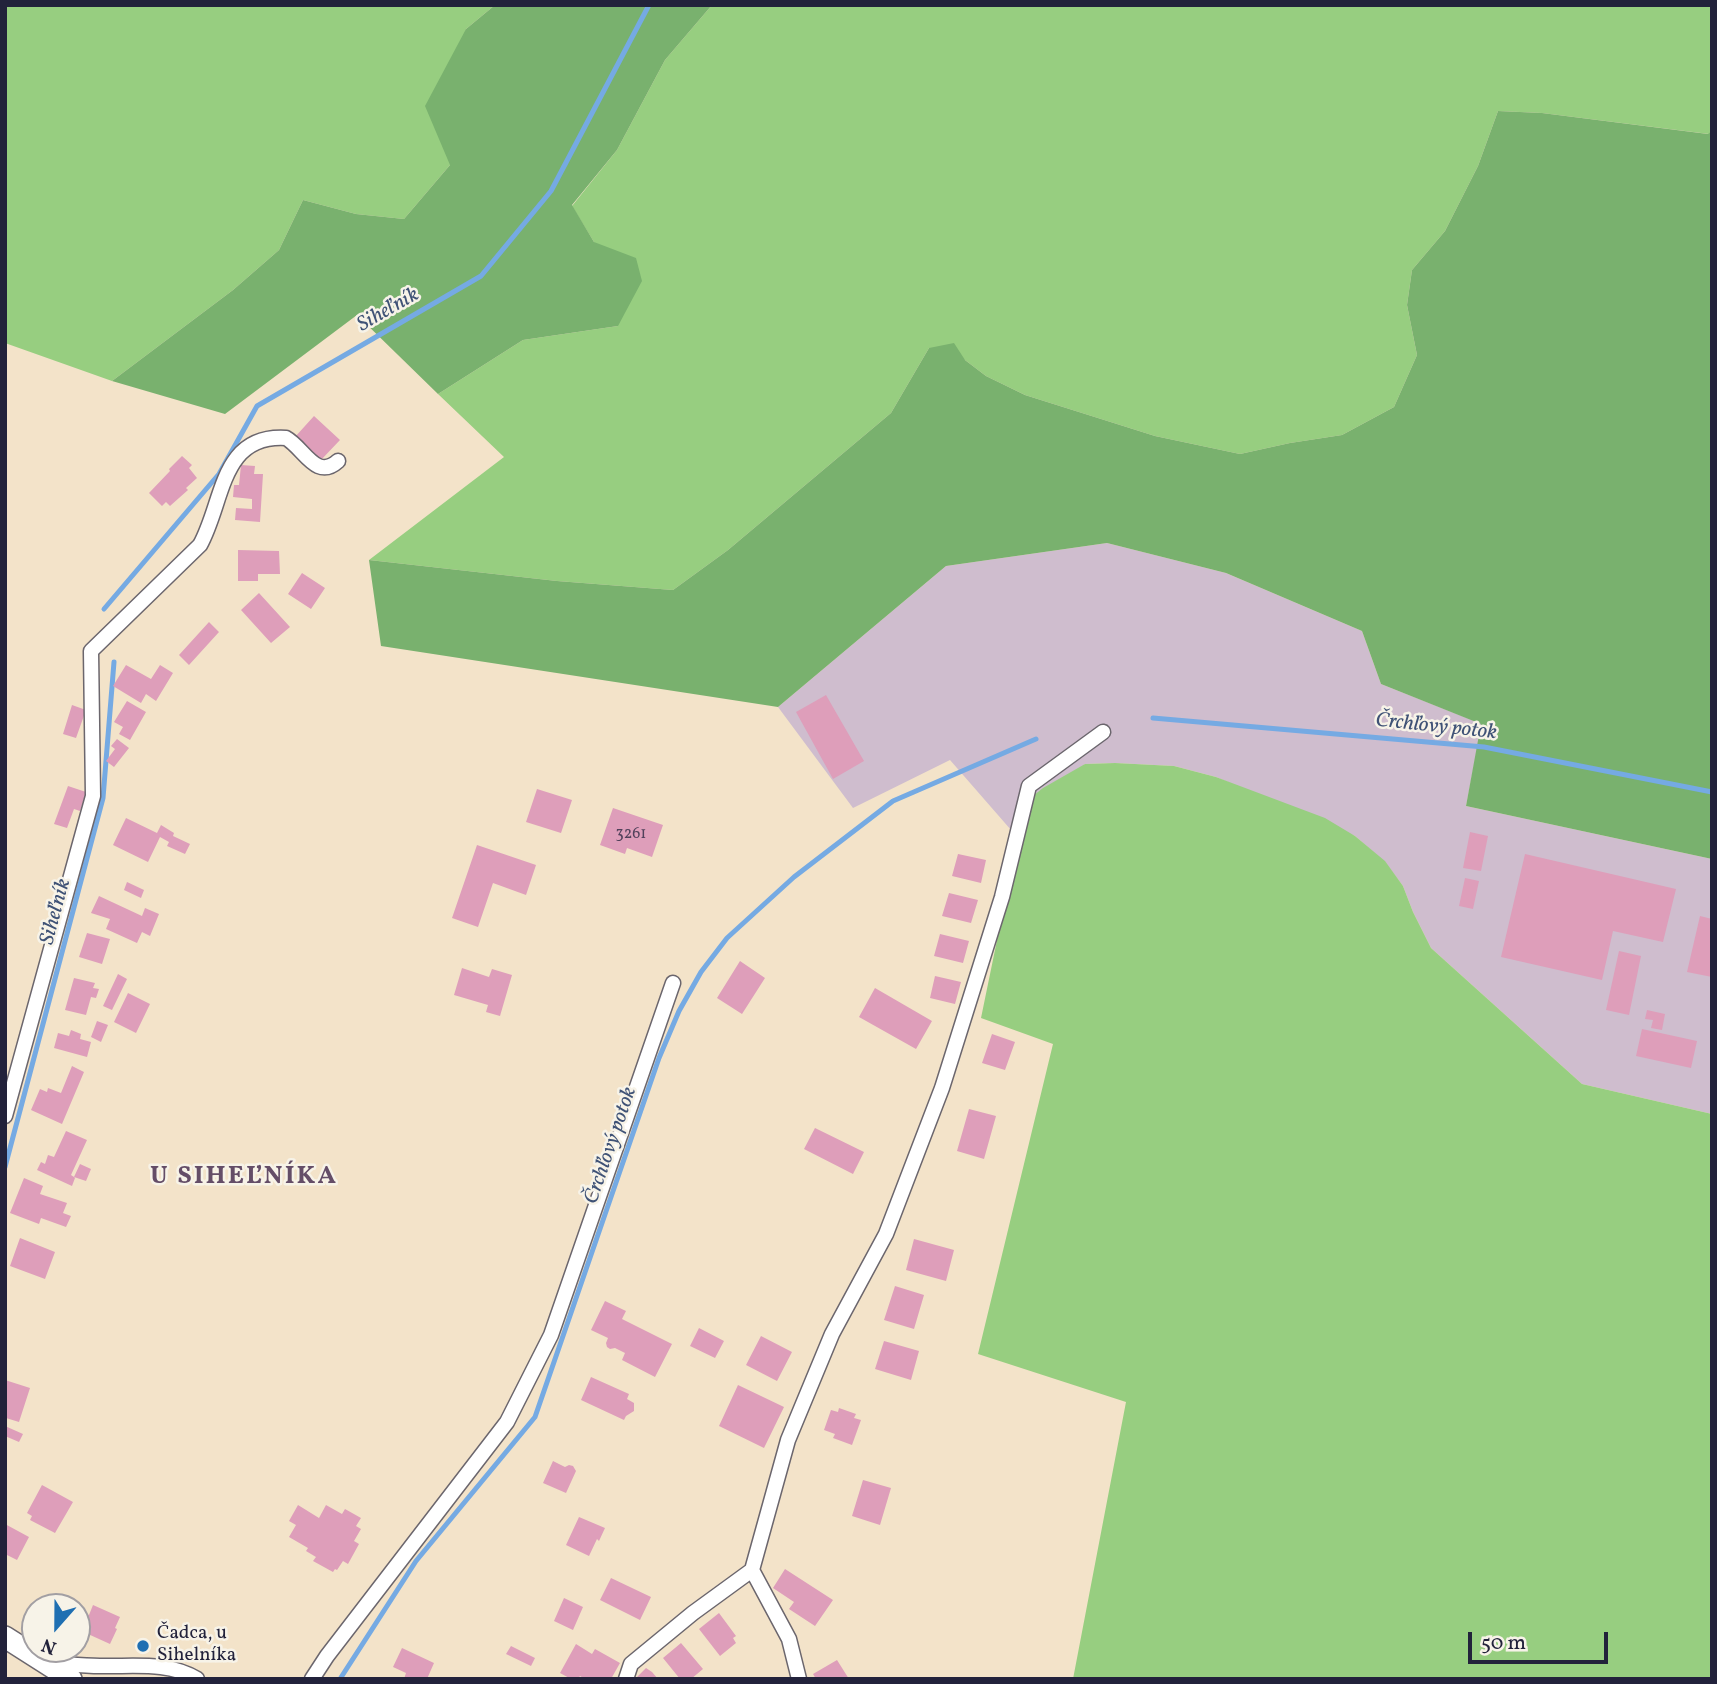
<!DOCTYPE html>
<meta charset="utf-8">
<style>
body{margin:0}
#map{position:relative;width:1717px;height:1684px;overflow:hidden;background:#f3e3c9;font-family:Vollkorn,serif}
canvas{display:block}
.frame{position:absolute;inset:0;border:7px solid #22223b;pointer-events:none}
.north{position:absolute;left:21px;top:1593px;width:70px;height:70px;box-sizing:border-box;background:#f7f3e8;border:2px solid #a29fa3;border-radius:50%;rotate:201deg;font-size:19px;font-weight:700;line-height:28px;text-align:center;color:#22223b}
.north::after{content:'';display:block;margin:auto;width:24px;height:32px;background:#1f6fb2;clip-path:polygon(50% 0,100% 100%,50% 72%,0 100%)}
.scale{position:absolute;left:1468px;top:1632px;width:140px;height:32px;box-sizing:border-box;border:4px solid #22223b;border-top:0;padding-left:9px;font-size:21px;line-height:24px;white-space:nowrap;color:#22223b;-webkit-text-stroke:5px #f7f3e8;paint-order:stroke}
</style>
<div id="map">
<canvas width="1717" height="1684"></canvas>
<div class="frame"></div>
<div class="north">N</div>
<div class="scale">50 m</div>
</div>
<script>
const c = document.querySelector('canvas').getContext('2d');
c.lineJoin = 'round';
function paint(path, color) {
  c.fillStyle = color;
  c.fill(path, 'evenodd');
}
function trace(path, color, width, dash) {
  c.strokeStyle = color;
  c.lineWidth = width;
  c.lineCap = dash ? 'butt' : 'round';
  c.setLineDash(dash || []);
  c.stroke(path);
}
function label(font, color, halo, rows, align = 'center') {
  c.font = font + ' Vollkorn,serif';
  c.lineWidth = 5;
  c.setLineDash([]);
  c.textBaseline = 'middle';
  c.strokeStyle = halo;
  c.fillStyle = color;
  for (const [text, x, y, turn = 0] of rows) {
    c.save();
    c.translate(x, y);
    c.rotate((+turn || 0) * Math.PI / 180);
    c.textAlign = isNaN(turn) ? turn : align;
    if (halo) c.strokeText(text, 0, 0);
    c.fillText(text, 0, 0);
    c.restore();
  }
}
paint(new Path2D(`
 M 1107,543 L 1226,573 L 1362,631 L 1381,684 L 1482,724 L 1466,806 L 1712,859 L 1712,1114 L 1582,1084 L 1431,948 L 1413,912 L 1403,886 L 1385,862 L 1355,836 L 1216,777 L 1174,766 L 1115,763 L 1085,764 L 1018,838 L 950,760 L 853,808 L 778,707 L 946,566 Z`), '#cfbdce');
paint(new Path2D(`
 M 5,5 L 495,5 L 466,29 L 450,165 L 404,219 L 356,214 L 303,200 L 279,250 L 233,290 L 112,381 L 5,343 Z
 M 712,5 L 1712,5 L 1712,131 L 1709,134 L 1542,113 L 1498,111 L 1478,166 L 1445,231 L 1412,270 L 1407,305 L 1417,355 L 1394,407 L 1342,435 L 1290,443 L 1240,454 L 1155,436 L 1025,395 L 986,376 L 965,360 L 929,348 L 891,413 L 728,550 L 673,590 L 557,581 L 369,560 L 504,457 L 438,394 L 523,340 L 618,326 L 594,242 L 572,206 L 617,150 L 665,60 Z
 M 1115,763 L 1174,766 L 1216,777 L 1325,818 L 1355,836 L 1385,861 L 1403,886 L 1413,912 L 1431,948 L 1582,1084 L 1712,1114 L 1712,1679 L 1073,1679 L 1126,1402 L 978,1354 L 1053,1044 L 981,1018 L 1018,838 L 1029,799 L 1043,788 L 1085,764 Z`), '#97ce80');
paint(new Path2D(`
 M 495,5 L 712,5 L 665,60 L 617,150 L 572,205 L 594,242 L 636,258 L 642,281 L 618,326 L 523,340 L 438,394 L 357,315 L 225,414 L 112,381 L 233,290 L 279,250 L 303,200 L 356,214 L 404,219 L 450,165 L 425,106 L 466,29 Z
 M 1498,111 L 1542,113 L 1708,134 L 1712,131 L 1712,859 L 1466,806 L 1481,724 L 1381,684 L 1362,631 L 1226,573 L 1107,543 L 946,566 L 778,707 L 381,646 L 369,560 L 557,581 L 673,590 L 728,550 L 891,413 L 929,348 L 954,343 L 965,360 L 986,376 L 1025,395 L 1155,436 L 1240,454 L 1290,443 L 1342,435 L 1394,407 L 1417,355 L 1407,305 L 1412,270 L 1445,231 L 1478,166 Z`), '#79b16e');
trace(new Path2D(`
 M 104,609 L 219,474 L 257,406 L 481,276 L 551,191 L 649,5
 M 1153,718 L 1484,747 L 1712,792
 M 5,1167 L 103,798 L 114,662
 M 340,1679 L 416,1561 L 535,1417 L 659,1058 L 679,1011 L 701,972 L 727,938 L 794,877 L 893,801 L 1036,739`), '#75aae3', 5);
paint(new Path2D(`
 M 314,416 L 340,440 L 321,460 L 295,437 Z
 M 182,456 L 192,465 L 189,468 L 197,478 L 186,488 L 188,490 L 170,506 L 166,502 L 162,506 L 149,493 L 170,471 L 169,469 Z
 M 241,465 L 255,466 L 254,474 L 263,474 L 260,522 L 235,520 L 236,508 L 252,509 L 252,499 L 233,497 L 234,485 L 239,485 Z
 M 238,550 L 279,551 L 280,574 L 258,574 L 258,581 L 238,581 Z
 M 302,573 L 325,588 L 311,609 L 288,594 Z
 M 259,593 L 290,627 L 271,643 L 241,610 Z
 M 209,622 L 219,632 L 189,665 L 179,655 Z
 M 126,665 L 151,679 L 160,665 L 173,673 L 156,701 L 146,694 L 141,703 L 113,686 Z
 M 826,695 L 864,761 L 833,779 L 796,712 Z
 M 127,701 L 146,712 L 130,740 L 119,734 L 123,727 L 114,722 Z
 M 72,705 L 86,710 L 76,738 L 63,734 Z
 M 117,739 L 129,748 L 114,767 L 106,761 L 115,749 L 111,746 Z
 M 68,786 L 86,792 L 80,811 L 74,809 L 67,828 L 54,824 Z
 M 537,789 L 572,800 L 561,833 L 526,822 Z
 M 613,808 L 663,825 L 652,857 L 627,848 L 625,854 L 600,845 Z
 M 126,818 L 157,833 L 161,825 L 174,833 L 173,836 L 190,844 L 185,854 L 167,846 L 169,842 L 160,837 L 148,862 L 113,845 Z
 M 1470,832 L 1488,836 L 1481,871 L 1463,868 Z
 M 477,845 L 536,865 L 526,895 L 493,883 L 478,927 L 452,918 Z
 M 958,854 L 986,860 L 981,883 L 952,876 Z
 M 1525,854 L 1676,889 L 1663,942 L 1613,931 L 1602,980 L 1501,957 Z
 M 1465,878 L 1479,881 L 1473,909 L 1459,906 Z
 M 127,882 L 144,890 L 141,898 L 124,890 Z
 M 949,893 L 978,900 L 971,923 L 942,916 Z
 M 99,896 L 142,916 L 145,908 L 159,914 L 150,936 L 142,932 L 137,943 L 106,929 L 110,919 L 91,913 Z
 M 1700,916 L 1712,919 L 1712,977 L 1687,972 Z
 M 87,933 L 110,939 L 102,964 L 79,957 Z
 M 940,934 L 969,941 L 963,963 L 934,956 Z
 M 1619,951 L 1641,956 L 1629,1015 L 1606,1010 Z
 M 740,961 L 765,978 L 742,1014 L 717,998 Z
 M 462,968 L 489,977 L 492,969 L 512,975 L 500,1016 L 486,1012 L 488,1005 L 454,995 Z
 M 118,974 L 127,979 L 112,1010 L 103,1006 Z
 M 935,976 L 961,982 L 955,1004 L 930,998 Z
 M 74,978 L 95,983 L 93,988 L 99,989 L 96,998 L 91,997 L 86,1015 L 65,1010 Z
 M 875,988 L 932,1021 L 916,1049 L 859,1017 Z
 M 128,993 L 150,1004 L 136,1033 L 114,1022 Z
 M 1647,1010 L 1665,1014 L 1662,1030 L 1651,1028 L 1653,1020 L 1645,1019 Z
 M 97,1021 L 108,1025 L 101,1042 L 91,1037 Z
 M 1642,1029 L 1697,1041 L 1691,1068 L 1636,1056 Z
 M 71,1030 L 81,1034 L 80,1039 L 91,1042 L 87,1057 L 54,1048 L 58,1033 L 69,1036 Z
 M 992,1034 L 1015,1042 L 1005,1070 L 982,1063 Z
 M 72,1066 L 84,1072 L 62,1124 L 31,1110 L 40,1089 L 47,1092 L 48,1088 L 61,1093 Z
 M 969,1109 L 996,1116 L 984,1159 L 957,1151 Z
 M 815,1128 L 864,1152 L 853,1174 L 804,1149 Z
 M 66,1131 L 87,1140 L 71,1175 L 74,1177 L 80,1164 L 91,1169 L 86,1181 L 74,1177 L 75,1178 L 72,1186 L 37,1170 L 41,1162 L 45,1164 L 48,1155 L 54,1157 Z
 M 24,1178 L 43,1186 L 40,1194 L 67,1203 L 63,1213 L 71,1216 L 66,1227 L 41,1218 L 39,1224 L 10,1213 Z
 M 20,1238 L 55,1252 L 45,1279 L 10,1266 Z
 M 914,1239 L 954,1250 L 946,1281 L 906,1270 Z
 M 895,1286 L 924,1295 L 914,1329 L 884,1320 Z
 M 605,1301 L 626,1311 L 622,1319 L 672,1344 L 655,1377 L 622,1360 L 625,1353 L 615,1348 L 610,1349 L 607,1347 L 606,1343 L 608,1338 L 591,1330 Z
 M 699,1328 L 724,1341 L 715,1358 L 690,1346 Z
 M 761,1336 L 792,1352 L 777,1381 L 746,1365 Z
 M 884,1341 L 919,1351 L 911,1380 L 875,1369 Z
 M 591,1377 L 629,1394 L 627,1399 L 634,1403 L 634,1411 L 626,1416 L 624,1420 L 581,1400 Z
 M 5,1380 L 30,1388 L 19,1422 L 6,1418 L 7,1415 L 5,1415 Z
 M 738,1385 L 784,1407 L 764,1448 L 719,1426 Z
 M 839,1408 L 856,1414 L 854,1418 L 861,1420 L 852,1445 L 833,1438 L 835,1434 L 824,1430 L 831,1410 L 838,1412 Z
 M 5,1426 L 23,1434 L 19,1442 L 5,1436 Z
 M 553,1461 L 565,1467 L 569,1465 L 573,1466 L 576,1471 L 566,1493 L 543,1483 Z
 M 863,1480 L 891,1488 L 880,1525 L 852,1516 Z
 M 42,1485 L 73,1502 L 55,1533 L 30,1520 L 32,1516 L 27,1513 Z
 M 298,1505 L 319,1518 L 326,1505 L 342,1514 L 345,1509 L 361,1518 L 356,1526 L 361,1529 L 354,1541 L 359,1544 L 348,1564 L 343,1561 L 337,1570 L 335,1569 L 333,1572 L 313,1561 L 316,1557 L 306,1551 L 308,1548 L 289,1537 L 296,1525 L 289,1521 Z
 M 579,1517 L 605,1528 L 599,1541 L 597,1539 L 589,1556 L 566,1545 Z
 M 5,1524 L 29,1537 L 17,1560 L 5,1554 Z
 M 785,1569 L 833,1600 L 815,1626 L 789,1609 L 794,1602 L 773,1588 Z
 M 611,1578 L 651,1597 L 640,1620 L 600,1600 Z
 M 564,1598 L 583,1607 L 573,1630 L 554,1621 Z
 M 93,1605 L 120,1617 L 115,1628 L 117,1629 L 110,1644 L 77,1629 L 77,1622 L 82,1612 L 89,1615 Z
 M 719,1613 L 736,1636 L 733,1638 L 736,1643 L 720,1656 L 699,1629 Z
 M 681,1643 L 703,1669 L 691,1679 L 680,1679 L 663,1658 Z
 M 576,1644 L 592,1654 L 595,1649 L 620,1663 L 611,1679 L 585,1679 L 580,1676 L 578,1679 L 571,1679 L 560,1673 Z
 M 511,1646 L 535,1658 L 531,1666 L 506,1654 Z
 M 402,1648 L 434,1663 L 427,1679 L 404,1679 L 406,1673 L 393,1667 Z
 M 837,1660 L 849,1679 L 816,1679 L 813,1674 Z
 M 646,1668 L 652,1672 L 658,1679 L 635,1679 Z`), '#de9eba');
const street = new Path2D(`
 M 5,1116 L 93,796 L 91,651 L 200,545 C 224,502 220,434 286,438 C 304,448 316,481 338,461
 M 752,1570 L 788,1440 L 832,1334 L 886,1234 L 942,1088 L 1002,897 L 1029,786 L 1103,732
 M 50,1663 C 67,1664 83,1666 100,1666 C 131,1667 169,1661 197,1679
 M 312,1679 L 327,1656 L 507,1422 L 551,1335 L 673,983
 M 626,1679 L 631,1664 L 693,1613 L 752,1570 L 789,1639 L 799,1679`);
const secondary = new Path2D(`
 M 5,1637 L 71,1679`);
trace(street, '#6b666d', 17);
trace(secondary, '#6b666d', 24);
trace(street, '#fff', 14);
trace(secondary, '#fff', 21);
for (const [x, y, r, color] of [
 [143,1646,7,"#1f6fb2"]
]) {
  const dot = new Path2D();
  dot.arc(x, y, r, 0, 2 * Math.PI);
  c.fillStyle = color;
  c.fill(dot);
  trace(dot, '#f7f3e8', 2.5);
}
label('16px', '#51415b', null, [
 ["3261",631,835]
]);
label('19px', '#22223b', '#f7f3e8', [
 ["Čadca, u",157,1635],
 ["Sihelníka",157,1657]
], 'left');
label('italic 21px', '#3f5276', '#f7f3e8', [
 ["Siheľník",389,311,-30],
 ["Črchľový potok",1436,728,6],
 ["Siheľník",57,912,-75],
 ["Črchľový potok",612,1146,-71]
]);
c.letterSpacing = '2px';
label('bold 26px', '#644d67', '#f7f3e8', [
 ["U SIHEĽNÍKA",244,1178]
]);
c.letterSpacing = '0px';
</script>
